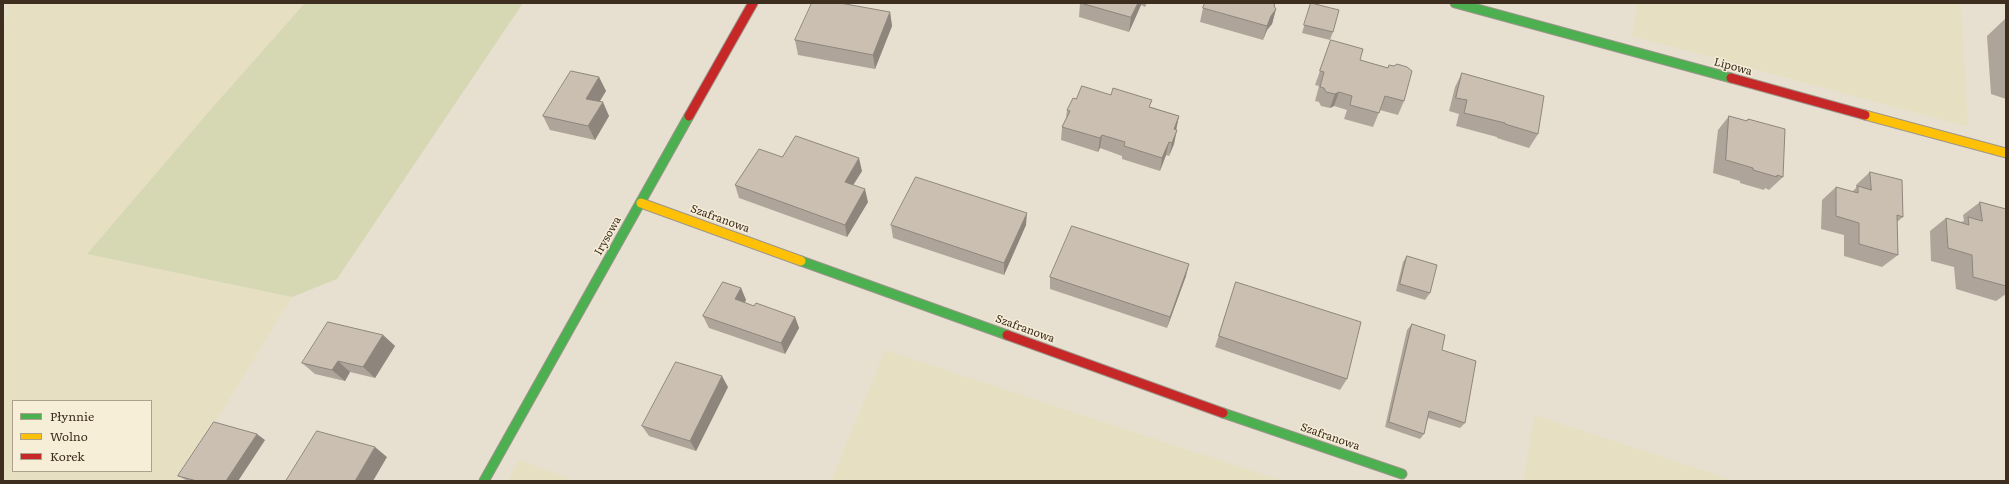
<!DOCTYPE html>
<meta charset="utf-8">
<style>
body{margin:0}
#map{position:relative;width:2009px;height:484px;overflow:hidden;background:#e7e0d1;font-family:Literata,serif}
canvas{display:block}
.frame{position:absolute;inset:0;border:4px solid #3d2e20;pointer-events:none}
.legend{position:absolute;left:12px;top:400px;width:140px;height:72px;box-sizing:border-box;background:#f7eed8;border:1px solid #ada18e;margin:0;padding:5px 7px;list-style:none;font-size:12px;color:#3d2e20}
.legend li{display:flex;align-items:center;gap:8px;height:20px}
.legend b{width:20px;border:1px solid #ada18e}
</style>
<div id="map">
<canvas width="2009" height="484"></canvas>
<div class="frame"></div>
<ul class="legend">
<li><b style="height:5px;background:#4caf50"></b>Płynnie</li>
<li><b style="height:5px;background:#ffc107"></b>Wolno</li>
<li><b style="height:5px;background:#c62828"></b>Korek</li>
</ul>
</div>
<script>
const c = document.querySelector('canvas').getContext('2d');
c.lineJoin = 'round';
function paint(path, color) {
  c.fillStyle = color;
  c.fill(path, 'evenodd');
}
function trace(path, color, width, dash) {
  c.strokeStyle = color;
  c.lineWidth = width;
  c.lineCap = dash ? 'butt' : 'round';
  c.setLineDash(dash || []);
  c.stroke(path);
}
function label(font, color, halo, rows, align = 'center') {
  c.font = font + ' Literata,serif';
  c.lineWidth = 3;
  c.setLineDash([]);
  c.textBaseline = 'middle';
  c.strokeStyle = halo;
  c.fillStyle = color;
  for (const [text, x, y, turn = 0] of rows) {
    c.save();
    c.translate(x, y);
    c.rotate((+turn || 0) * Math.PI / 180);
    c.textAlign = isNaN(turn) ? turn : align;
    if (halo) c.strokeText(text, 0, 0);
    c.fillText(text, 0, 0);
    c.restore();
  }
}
paint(new Path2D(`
 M 9,3 L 305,3 L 212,108 L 87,254 L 292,297 L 179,481 L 3,481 L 3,33 ZM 13,401 L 151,401 L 151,471 L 13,471 Z
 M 1637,3 L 1961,3 L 1968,127 L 1632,36 Z
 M 885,350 L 1283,481 L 831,481 Z
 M 1534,415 L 1735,481 L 1523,481 Z
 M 519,460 L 576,481 L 508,481 Z`), '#e6dfc2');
paint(new Path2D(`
 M 305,3 L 523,3 L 337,279 L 292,297 L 87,254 L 212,108 Z`), '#d6d7b3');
const fast = new Path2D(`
 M 1455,3 L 1731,78
 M 801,261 L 1007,335
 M 1223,413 L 1402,474
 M 484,481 L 689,116`);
const slow = new Path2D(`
 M 1865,115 L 2006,153
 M 641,203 L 801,261`);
const jam = new Path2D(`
 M 1731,78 L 1865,115
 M 689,116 L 753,3
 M 1007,335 L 1223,413`);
trace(fast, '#9c958a', 11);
trace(slow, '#9c958a', 11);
trace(jam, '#9c958a', 11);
trace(fast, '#4caf50', 9);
trace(slow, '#ffc107', 9);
trace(jam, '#c62828', 9);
paint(new Path2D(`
 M 1080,3 L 1147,3 L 1145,7 L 1141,5 L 1129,32 L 1079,17 Z
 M 1275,3 L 1274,7 L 1276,9 L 1272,24 L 1267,30 L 1263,40 L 1200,22 L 1203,8 Z
 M 1311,3 L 1333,32 L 1330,40 L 1302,33 Z
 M 890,12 L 892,26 L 875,69 L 798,55 L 795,40 Z
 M 2006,18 L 2006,99 L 1991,94 L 1987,36 Z
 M 1331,40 L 1360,60 L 1388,68 L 1389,65 L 1404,101 L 1398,115 L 1380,110 L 1373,127 L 1344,119 L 1347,110 L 1334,106 L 1330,108 L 1321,106 L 1319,102 L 1315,101 L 1319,86 L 1315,85 Z
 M 1462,73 L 1538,134 L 1529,148 L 1497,138 L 1497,137 L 1456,126 L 1459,114 L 1449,111 L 1455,87 Z
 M 599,77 L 606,91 L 600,101 L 609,116 L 595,140 L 550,130 L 543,116 Z
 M 1076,99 L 1151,107 L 1179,116 L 1176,130 L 1174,144 L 1169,156 L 1166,155 L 1160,171 L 1122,159 L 1122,156 L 1100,148 L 1098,152 L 1061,140 L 1062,127 L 1066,118 L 1067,110 Z
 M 1729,116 L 1746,121 L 1748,119 L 1783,177 L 1769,190 L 1765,188 L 1764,190 L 1740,183 L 1740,181 L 1713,173 L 1718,130 Z
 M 782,157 L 862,171 L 853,185 L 868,202 L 847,237 L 739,198 L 735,185 Z
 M 1870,172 L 1903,217 L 1897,222 L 1898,255 L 1882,267 L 1844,256 L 1844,235 L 1821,229 L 1822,200 L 1836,187 L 1852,192 L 1856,188 L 1856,185 Z
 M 1980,202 L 2006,209 L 2006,294 L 1996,301 L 1956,289 L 1954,267 L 1931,261 L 1930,231 L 1946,218 L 1961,222 L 1964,221 L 1963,215 Z
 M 891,225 L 1026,225 L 1004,275 L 893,238 Z
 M 1407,256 L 1430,293 L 1425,300 L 1396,291 L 1403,262 Z
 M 1186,276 L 1167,328 L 1050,289 L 1050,277 Z
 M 1236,282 L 1347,379 L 1340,390 L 1215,347 Z
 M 741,288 L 746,300 L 744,303 L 754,306 L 795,317 L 799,328 L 785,354 L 709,328 L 703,316 Z
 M 1412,324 L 1442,350 L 1465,423 L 1460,428 L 1428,418 L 1424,434 L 1420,439 L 1385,427 L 1407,330 Z
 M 383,335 L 395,346 L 375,378 L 350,372 L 345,381 L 315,374 L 302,363 Z
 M 728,387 L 696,451 L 649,436 L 642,426 Z
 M 265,440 L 238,481 L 188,481 L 178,476 Z`), '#afa499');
paint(new Path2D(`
 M 1138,3 L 1141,3 L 1141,5 L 1129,32 L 1131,17 Z
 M 1275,3 L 1272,14 L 1276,9 L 1272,24 L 1267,30 L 1263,40 L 1267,26 Z
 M 890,12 L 892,26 L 875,69 L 873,55 Z
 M 599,77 L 606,91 L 593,112 L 586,99 Z
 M 1339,92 L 1334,106 L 1330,108 L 1335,94 Z
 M 603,102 L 609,116 L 595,140 L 588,126 Z
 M 1179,116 L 1176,130 L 1171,143 L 1174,129 Z
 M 1177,130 L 1174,144 L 1169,156 L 1172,143 Z
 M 1102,135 L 1100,148 L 1098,152 L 1100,138 Z
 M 1169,142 L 1166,155 L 1160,171 L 1162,158 Z
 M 859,158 L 862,171 L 847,195 L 845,182 Z
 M 865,189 L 868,202 L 847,237 L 845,225 Z
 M 1027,213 L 1026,225 L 1004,275 L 1004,263 Z
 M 1189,264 L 1186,276 L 1167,328 L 1170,317 Z
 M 741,288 L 746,300 L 740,311 L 735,299 Z
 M 795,317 L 799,328 L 785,354 L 781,343 Z
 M 383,335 L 395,346 L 375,378 L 363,367 Z
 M 338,361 L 350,372 L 345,381 L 332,370 Z
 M 722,376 L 728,387 L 696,451 L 690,441 Z
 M 257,434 L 265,440 L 238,481 L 226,481 Z
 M 375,447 L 387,457 L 373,481 L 355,481 Z`), '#8e867d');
const building = new Path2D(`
 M 812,3 L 840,3 L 890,12 L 873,55 L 795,40 Z
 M 1081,3 L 1138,3 L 1131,17 Z
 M 1205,3 L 1275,3 L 1274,6 L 1276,9 L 1271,16 L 1267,26 L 1203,8 Z
 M 1311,3 L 1339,10 L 1333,32 L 1304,25 Z
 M 1331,40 L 1363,49 L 1360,60 L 1388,68 L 1389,65 L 1394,66 L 1397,64 L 1407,67 L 1412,71 L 1404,101 L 1385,96 L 1379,113 L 1350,105 L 1352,96 L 1339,92 L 1335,94 L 1326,92 L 1324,88 L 1320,87 L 1324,72 L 1320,71 Z
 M 571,71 L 599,77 L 586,99 L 603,102 L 588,126 L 543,116 Z
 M 1462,73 L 1544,96 L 1538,134 L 1505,124 L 1505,123 L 1464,113 L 1467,100 L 1456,98 Z
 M 1082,86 L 1111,95 L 1113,88 L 1152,100 L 1149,107 L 1179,116 L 1174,129 L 1177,130 L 1172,143 L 1169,142 L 1162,158 L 1124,146 L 1125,142 L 1102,135 L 1100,138 L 1062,127 L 1070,111 L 1067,110 L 1073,98 L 1076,99 Z
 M 1729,116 L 1747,121 L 1748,119 L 1785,129 L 1783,177 L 1777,175 L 1777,177 L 1753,170 L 1753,168 L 1726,160 Z
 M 796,136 L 859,158 L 845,182 L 865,189 L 845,225 L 735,185 L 759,149 L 782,157 Z
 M 1870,172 L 1902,180 L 1903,217 L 1897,215 L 1898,255 L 1859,244 L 1859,223 L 1836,216 L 1836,187 L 1858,193 L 1858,186 L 1871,190 Z
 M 916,177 L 1027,213 L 1004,263 L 891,225 Z
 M 1980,202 L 2006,209 L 2006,286 L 1973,277 L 1972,255 L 1948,248 L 1946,218 L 1969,225 L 1968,217 L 1982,221 Z
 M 1072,226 L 1189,264 L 1170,317 L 1050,277 Z
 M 1407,256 L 1437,265 L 1430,293 L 1400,284 Z
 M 723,282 L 741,288 L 735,299 L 754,306 L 756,303 L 795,317 L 781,343 L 703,316 Z
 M 1236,282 L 1361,322 L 1347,379 L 1219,336 Z
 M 328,322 L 383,335 L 363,367 L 338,361 L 332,370 L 302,363 Z
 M 1412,324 L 1445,335 L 1442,350 L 1476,361 L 1465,423 L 1429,411 L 1424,434 L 1389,422 Z
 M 676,362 L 722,376 L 690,441 L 642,426 Z
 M 214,422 L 257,434 L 226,481 L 197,481 L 178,476 Z
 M 317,431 L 375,447 L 355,481 L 286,481 Z`);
paint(building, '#cbbfb2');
trace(building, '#8e867d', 1);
label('11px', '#3d2e20', '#f7eed8', [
 ["Lipowa",1733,67,15],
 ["Szafranowa",720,219,20],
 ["Irysowa",608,236,-61],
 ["Szafranowa",1025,329,20],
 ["Szafranowa",1330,437,19]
]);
</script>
